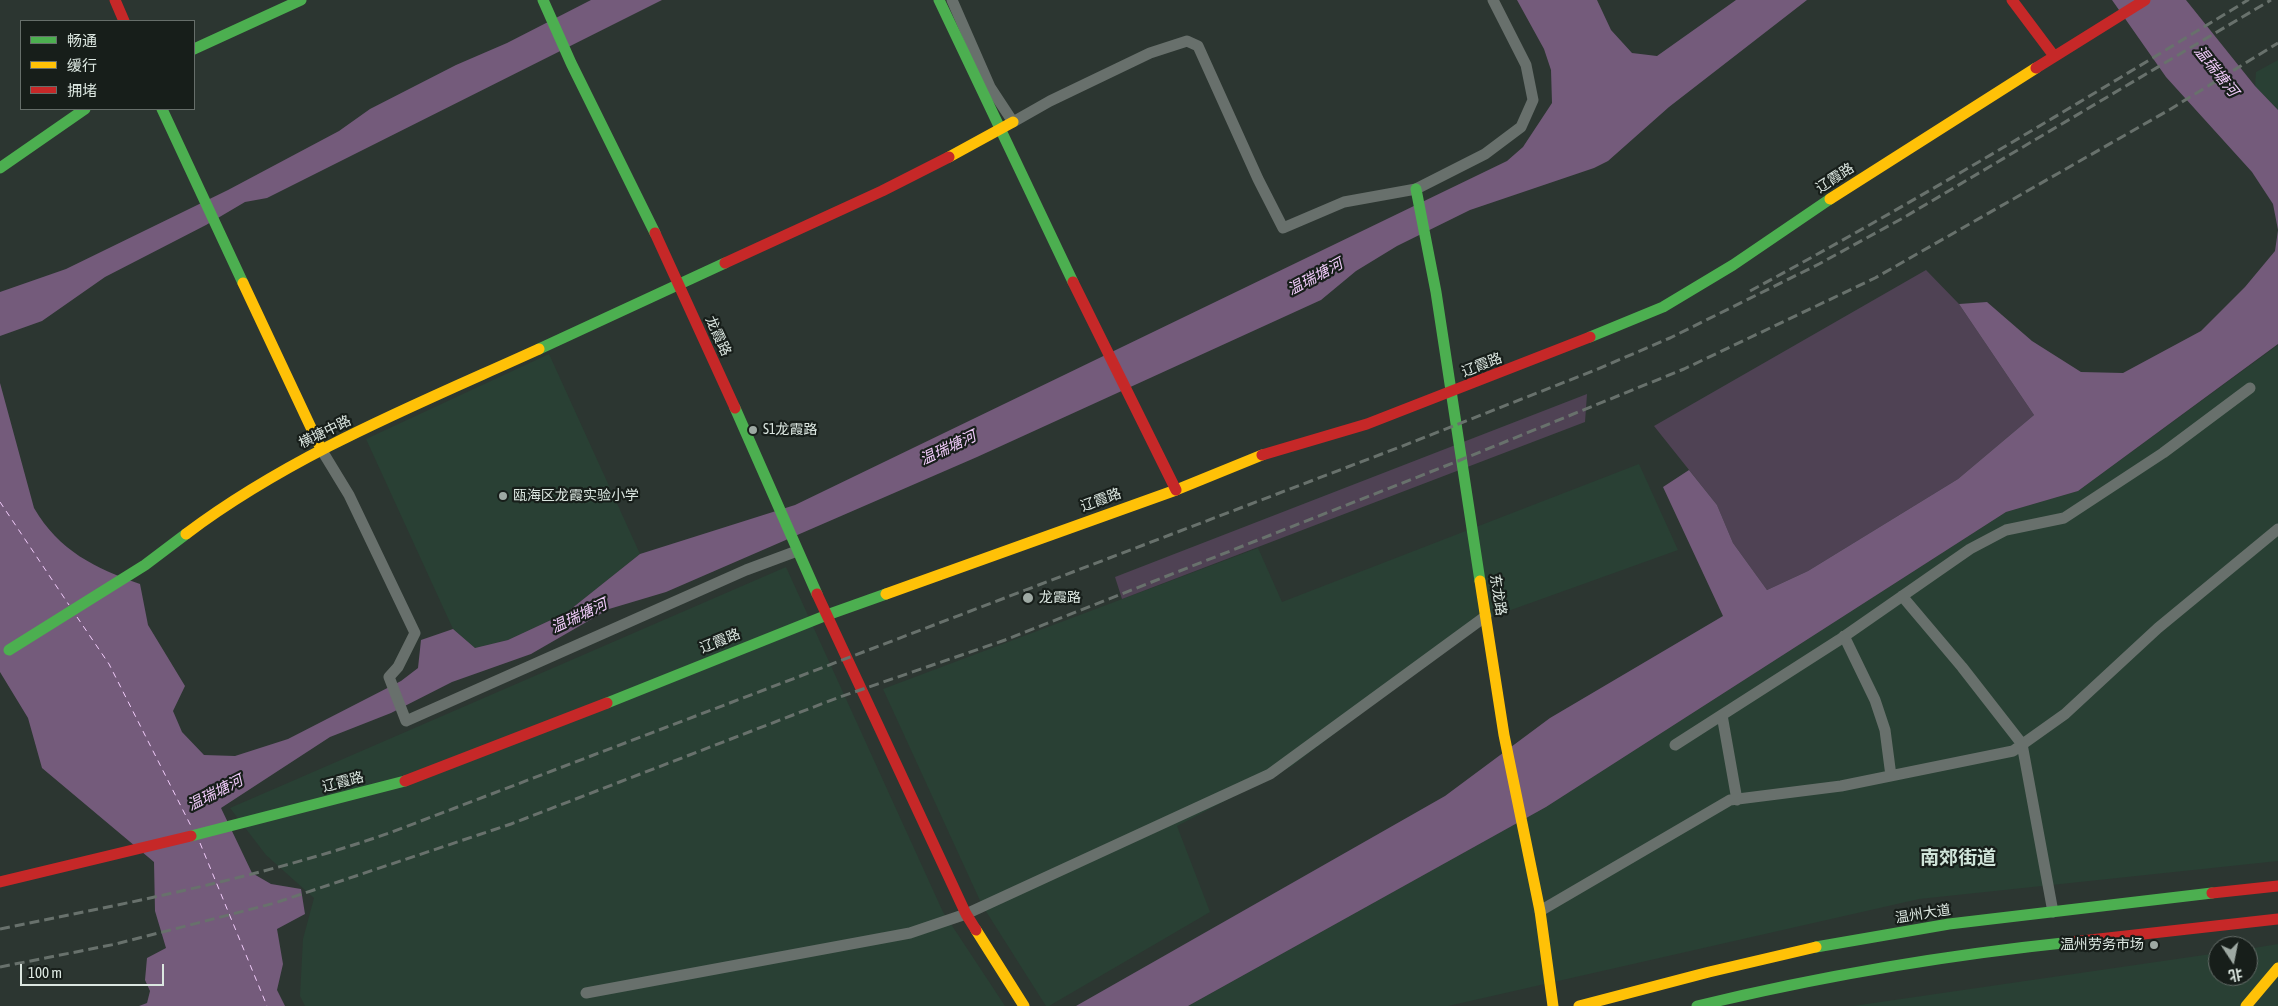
<!DOCTYPE html>
<meta charset="utf-8">
<style>
body{margin:0}
#map{position:relative;width:2278px;height:1006px;overflow:hidden;background:#2c3631;font-family:"Asap Condensed","Noto Sans SC",sans-serif}
canvas{display:block}
.legend{position:absolute;left:20px;top:20px;width:175px;height:90px;box-sizing:border-box;background:#171e1a;border:1px solid #666e6a;margin:0;padding:6px 9px;list-style:none;font-size:15px;color:#dce7e1}
.legend li{display:flex;align-items:center;gap:10px;height:25px}
.legend b{width:25px;border:1px solid #666e6a}
.north{position:absolute;left:2208px;top:936px;width:50px;height:50px;box-sizing:border-box;background:#171e1a;border:1px solid #666e6a;border-radius:50%;rotate:169deg;font-size:14px;font-weight:700;line-height:20px;text-align:center;color:#dce7e1}
.north::after{content:'';display:block;margin:auto;width:18px;height:22px;background:#9ea9a3;clip-path:polygon(50% 0,100% 100%,50% 72%,0 100%)}
.scale{position:absolute;left:20px;top:964px;width:144px;height:22px;box-sizing:border-box;border:2px solid #dce7e1;border-top:0;padding-left:6px;font-size:15px;line-height:18px;white-space:nowrap;color:#dce7e1;-webkit-text-stroke:4px #171e1a;paint-order:stroke}
</style>
<div id="map">
<canvas width="2278" height="1006"></canvas>
<ul class="legend">
<li><b style="height:6px;background:#4caf50"></b>畅通</li>
<li><b style="height:6px;background:#ffc107"></b>缓行</li>
<li><b style="height:6px;background:#c62828"></b>拥堵</li>
</ul>
<div class="north">北</div>
<div class="scale">100 m</div>
</div>
<script>
const c = document.querySelector('canvas').getContext('2d');
c.lineJoin = 'round';
function paint(path, color) {
  c.fillStyle = color;
  c.fill(path, 'evenodd');
}
function trace(path, color, width, dash) {
  c.strokeStyle = color;
  c.lineWidth = width;
  c.lineCap = dash ? 'butt' : 'round';
  c.setLineDash(dash || []);
  c.stroke(path);
}
function label(font, color, halo, rows, align = 'center') {
  c.font = font + ' "Asap Condensed","Noto Sans SC",sans-serif';
  c.lineWidth = 4.5;
  c.setLineDash([]);
  c.textBaseline = 'middle';
  c.strokeStyle = halo;
  c.fillStyle = color;
  for (const [text, x, y, turn = 0] of rows) {
    c.save();
    c.translate(x, y);
    c.rotate((+turn || 0) * Math.PI / 180);
    c.textAlign = isNaN(turn) ? turn : align;
    if (halo) c.strokeText(text, 0, 0);
    c.fillText(text, 0, 0);
    c.restore();
  }
}
paint(new Path2D(`
 M 2278,60 L 2278,110 L 2255,86 L 2256,72 Z
 M 2278,345 L 2278,861 L 1919,899 L 1448,1006 L 1188,1006 L 1546,807 L 2006,512 L 2078,491 Z
 M 549,354 L 640,554 L 566,613 L 508,640 L 475,648 L 453,629 L 366,439 Z
 M 1639,464 L 1678,550 L 1483,620 L 1292,766 L 1177,826 L 1210,912 L 1049,1006 L 1046,1006 L 982,905 L 883,689 L 1258,548 L 1282,602 Z
 M 786,567 L 943,912 L 1005,1006 L 305,1006 L 300,996 L 303,939 L 314,898 L 266,855 L 230,808 Z
 M 2278,944 L 2278,1006 L 1853,1006 L 2218,953 L 2218,976 L 2248,976 L 2248,949 Z`), '#294034');
paint(new Path2D(`
 M 1926,270 L 1959,304 L 2034,415 L 1958,479 L 1808,571 L 1767,590 L 1733,543 L 1717,505 L 1654,426 Z
 M 1587,394 L 1585,422 L 1122,599 L 1115,577 Z`), '#4f4254');
paint(new Path2D(`
 M 591,0 L 662,0 L 267,198 L 245,202 L 206,225 L 105,277 L 42,321 L 0,336 L 0,292 L 66,269 L 228,190 L 339,131 L 370,109 L 456,65 L 507,43 Z
 M 1517,0 L 1597,0 L 1611,30 L 1632,53 L 1657,56 L 1736,0 L 1807,0 L 1669,107 L 1608,161 L 1594,168 L 1470,210 L 1397,246 L 1356,271 L 1321,300 L 977,457 L 666,592 L 609,609 L 531,654 L 452,682 L 391,713 L 330,737 L 221,808 L 252,873 L 271,884 L 301,889 L 305,914 L 277,929 L 283,964 L 277,990 L 285,1006 L 139,1006 L 147,1003 L 150,991 L 145,980 L 147,958 L 166,948 L 155,911 L 154,862 L 42,768 L 28,718 L 0,672 L 0,383 L 34,508 C 59,551 95,568 140,584 L 148,625 L 185,686 L 173,711 L 182,732 L 204,755 L 235,756 L 288,739 L 401,681 L 418,668 L 421,640 L 453,629 L 475,648 L 508,640 L 566,613 L 640,554 L 795,505 L 1507,161 L 1523,147 L 1552,103 L 1551,70 L 1544,49 Z
 M 2112,0 L 2186,0 L 2255,86 L 2278,110 L 2278,344 L 2078,491 L 2006,512 L 1546,807 L 1188,1006 L 1076,1006 L 1445,796 L 1550,718 L 1723,616 L 1663,487 L 1689,470 L 1717,505 L 1733,543 L 1767,590 L 1808,571 L 1958,479 L 2034,415 L 1959,304 L 1987,302 L 2032,341 L 2081,372 L 2123,373 L 2201,331 L 2245,287 L 2275,251 L 2278,230 L 2273,204 L 2252,172 L 2166,77 Z`), '#745b7b');
trace(new Path2D(`
 M 0,502 L 69,605
 M 77,617 L 109,664 L 192,828
 M 200,843 L 267,1006`), '#f1cbfa', 1, [6, 5]);
trace(new Path2D(`
 M 952,0 L 990,87 L 1013,122 L 1050,101 L 1150,53 L 1187,41 L 1198,46 L 1258,179 L 1283,228 L 1344,202 L 1416,189 L 1485,154 L 1521,127 L 1533,100 L 1526,65 L 1493,0
 M 321,449 L 349,495 L 415,633 L 398,667 L 389,677 L 406,721 L 746,570 L 797,551
 M 1902,596 L 1962,667 L 2022,744 L 2053,912
 M 1844,636 L 1875,700 L 1885,730 L 1891,776
 M 1722,715 L 1737,800
 M 1675,745 L 1839,640 L 1970,549 L 2006,530 L 2064,518 L 2163,453 L 2250,388
 M 1540,911 L 1730,800 L 1841,786 L 2013,751 L 2065,714 L 2158,628 L 2278,529
 M 586,993 L 910,933 L 966,914 L 1270,774 L 1486,616`), '#68706c', 11);
trace(new Path2D(`
 M 543,0 L 571,63 L 655,233
 M 939,0 L 1073,282
 M 194,49 L 301,0
 M 162,109 L 243,283
 M 0,168 L 85,109
 M 1416,189 L 1436,292 L 1480,581
 M 1590,337 L 1663,307 L 1733,265 L 1830,199
 M 539,349 L 725,263
 M 735,408 L 817,594
 M 9,650 L 145,565 L 186,534
 M 607,703 L 827,615 L 886,594
 M 191,836 L 405,781
 M 1816,947 L 1949,924 L 2212,893
 M 1697,1006 C 1821,976 1946,955 2072,942`), '#4caf50', 11);
trace(new Path2D(`
 M 949,157 L 1013,122
 M 1830,199 L 2036,68
 M 243,283 L 321,449
 M 186,534 C 292,454 418,404 539,349
 M 1480,581 L 1504,735 L 1540,911 L 1553,1006
 M 886,594 L 1176,490 L 1262,455
 M 976,930 L 1024,1006
 M 1579,1006 L 1709,972 L 1816,947
 M 2246,1006 L 2278,968`), '#ffc107', 11);
trace(new Path2D(`
 M 115,0 L 124,21
 M 2012,0 L 2054,56
 M 2036,68 L 2145,0
 M 655,233 L 735,408
 M 725,263 L 882,191 L 949,157
 M 1073,282 L 1176,490
 M 1262,455 L 1367,424 L 1590,337
 M 817,594 L 966,914 L 976,930
 M 405,781 L 607,703
 M 0,882 L 191,836
 M 2212,893 L 2278,886
 M 2072,942 L 2278,919`), '#c62828', 11);
trace(new Path2D(`
 M 1750,291 C 1919,200 2084,100 2248,0
 M 0,929 C 133,902 264,877 392,832 L 1400,447 L 1593,371 L 1670,338 L 1819,264 L 1903,218 L 2271,0
 M 0,967 L 116,944 L 275,903 L 511,824 L 837,698 L 1005,640 L 1458,461 L 1684,369 L 1875,278 L 2169,110 L 2278,43`), '#68716c', 3, [10, 5]);
for (const [x, y, r, color] of [
 [753,430,5,"#9ea9a3"],
 [503,496,5,"#9ea9a3"],
 [1028,598,6,"#9ea9a3"],
 [2154,945,5,"#9ea9a3"]
]) {
  const dot = new Path2D();
  dot.arc(x, y, r, 0, 2 * Math.PI);
  c.fillStyle = color;
  c.fill(dot);
  trace(dot, '#171e1a', 2);
}
label('14px', '#dce7e1', '#171e1a', [
 ["辽霞路",1835,178,-33],
 ["龙霞路",718,336,65],
 ["辽霞路",1482,365,-21],
 ["横塘中路",325,432,-26],
 ["辽霞路",1101,500,-20],
 ["东龙路",1498,595,81],
 ["辽霞路",720,641,-22],
 ["辽霞路",343,782,-15],
 ["温州大道",1923,914,-9]
]);
label('14px', '#dce7e1', '#171e1a', [
 ["S1龙霞路",763,430],
 ["瓯海区龙霞实验小学",513,496],
 ["龙霞路",1039,598],
 ["温州劳务市场",2144,945,"right"]
], 'left');
label('italic 15px', '#f1cbfa', '#171e1a', [
 ["温瑞塘河",2216,71,51],
 ["温瑞塘河",1315,277,-28],
 ["温瑞塘河",948,448,-25],
 ["温瑞塘河",579,616,-25],
 ["温瑞塘河",215,793,-27]
]);
label('bold 19px', '#d0e4d9', '#171e1a', [
 ["南郊街道",1958,858]
]);
</script>
